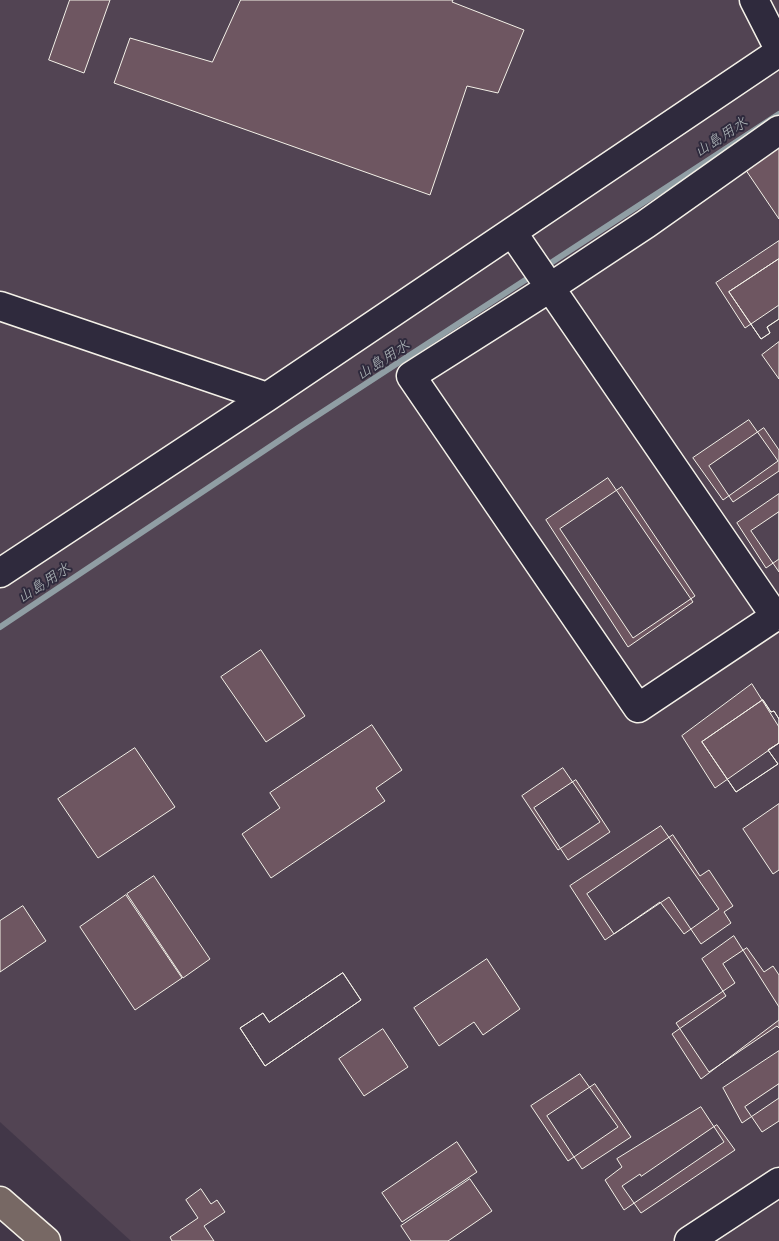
<!DOCTYPE html>
<meta charset="utf-8">
<style>
body{margin:0}
canvas{display:block;background:#423748}
</style>
<canvas width="779" height="1241"></canvas>
<script>
const c = document.querySelector('canvas').getContext('2d');
c.lineJoin = 'round';
function paint(path, color) {
  c.fillStyle = color;
  c.fill(path, 'evenodd');
}
function trace(path, color, width, dash) {
  c.strokeStyle = color;
  c.lineWidth = width;
  c.lineCap = dash ? 'butt' : 'round';
  c.setLineDash(dash || []);
  c.stroke(path);
}
function label(font, color, halo, rows, align = 'center') {
  c.font = font + ' Mali,"Klee One",sans-serif';
  c.lineWidth = 4;
  c.setLineDash([]);
  c.textBaseline = 'middle';
  c.strokeStyle = halo;
  c.fillStyle = color;
  for (const [text, x, y, turn = 0] of rows) {
    c.save();
    c.translate(x, y);
    c.rotate((+turn || 0) * Math.PI / 180);
    c.textAlign = isNaN(turn) ? turn : align;
    if (halo) c.strokeText(text, 0, 0);
    c.fillText(text, 0, 0);
    c.restore();
  }
}
paint(new Path2D(`
 M 0,0 L 779,0 L 779,1241 L 131,1241 L 0,1122 Z`), '#524453');
trace(new Path2D(`
 M 543,268 L 779,114
 M 0,627 L 298,428 L 533,275`), '#909ea4', 6);
const building = new Path2D(`
 M 70,0 L 110,0 L 84,73 L 49,60 Z
 M 241,0 L 453,0 L 452,2 L 524,30 L 498,93 L 467,86 L 430,195 L 114,83 L 130,38 L 212,62 Z
 M 779,128 L 779,219 L 737,157 Z
 M 779,241 L 779,305 L 745,328 L 716,283 Z
 M 779,259 L 779,319 L 767,327 L 770,333 L 761,339 L 729,292 Z
 M 779,259 L 779,319 L 767,327 L 770,333 L 761,339 L 729,292 Z
 M 779,342 L 779,379 L 762,355 Z
 M 749,420 L 778,461 L 723,500 L 693,458 Z
 M 764,428 L 779,450 L 779,471 L 733,502 L 709,466 Z
 M 608,478 L 693,602 L 628,647 L 546,520 Z
 M 622,487 L 695,596 L 633,638 L 560,529 Z
 M 779,494 L 779,559 L 766,568 L 737,523 Z
 M 779,512 L 779,572 L 751,531 Z
 M 261,650 L 305,716 L 266,742 L 221,677 Z
 M 752,684 L 779,727 L 779,743 L 715,788 L 682,736 Z
 M 763,700 L 771,712 L 774,711 L 779,719 L 779,743 L 768,750 L 778,764 L 736,792 L 702,742 Z
 M 763,700 L 771,712 L 774,711 L 779,719 L 779,743 L 768,750 L 778,764 L 736,792 L 702,742 Z
 M 372,725 L 402,770 L 376,788 L 385,801 L 271,878 L 242,834 L 280,808 L 270,793 Z
 M 135,748 L 175,807 L 98,858 L 58,799 Z
 M 563,768 L 600,822 L 558,850 L 522,796 Z
 M 576,780 L 610,832 L 568,860 L 534,808 Z
 M 779,804 L 779,870 L 773,874 L 743,829 Z
 M 661,826 L 719,909 L 684,934 L 660,902 L 605,940 L 570,886 Z
 M 673,835 L 700,876 L 709,870 L 733,906 L 724,912 L 731,923 L 701,944 L 669,897 L 614,934 L 587,894 Z
 M 154,876 L 210,959 L 183,978 L 127,894 Z
 M 126,895 L 182,978 L 135,1010 L 80,927 Z
 M 23,906 L 46,941 L 0,972 L 0,921 Z
 M 734,936 L 779,1007 L 779,1020 L 701,1079 L 672,1034 L 726,996 L 702,959 Z
 M 747,948 L 764,972 L 773,966 L 779,975 L 779,1028 L 777,1026 L 709,1072 L 676,1023 L 735,983 L 723,964 Z
 M 487,959 L 520,1009 L 483,1035 L 474,1022 L 439,1046 L 414,1008 Z
 M 343,973 L 361,1000 L 265,1066 L 240,1028 L 263,1013 L 269,1022 Z
 M 343,973 L 361,1000 L 265,1066 L 240,1028 L 263,1013 L 269,1022 Z
 M 383,1029 L 408,1067 L 364,1096 L 339,1059 Z
 M 779,1051 L 779,1098 L 742,1123 L 723,1088 Z
 M 580,1074 L 618,1127 L 568,1161 L 531,1106 Z
 M 595,1084 L 631,1137 L 582,1169 L 547,1116 Z
 M 779,1084 L 779,1121 L 762,1132 L 745,1107 Z
 M 701,1107 L 724,1142 L 624,1210 L 605,1180 L 622,1167 L 617,1159 Z
 M 717,1125 L 735,1150 L 641,1213 L 622,1186 L 640,1174 L 641,1176 Z
 M 457,1142 L 477,1172 L 402,1222 L 382,1193 Z
 M 470,1179 L 492,1211 L 448,1241 L 411,1241 L 401,1226 Z
 M 201,1189 L 211,1204 L 217,1200 L 225,1212 L 204,1226 L 214,1241 L 172,1241 L 170,1237 L 198,1218 L 186,1200 Z`);
paint(building, '#6e5661');
trace(building, '#f4f1e8', 1);
const minor = new Path2D(`
 M 754,0 L 779,49
 M 779,130 L 646,224 L 537,296 L 411,376 L 638,708 L 779,614
 M 512,232 L 775,616
 M 0,306 L 267,397
 M 0,573 L 267,397 L 779,52
 M 689,1241 L 779,1182`);
const highway = new Path2D(`
 M 0,1201 L 46,1241`);
trace(minor, '#f4f1e8', 31);
trace(highway, '#f4f1e8', 31);
trace(minor, '#2f2a3d', 28);
trace(highway, '#776864', 28);
label('italic 15px', '#b1b9bb', '#2f2a3d', [
 ["山島用水",721,137,-33],
 ["山島用水",383,360,-33],
 ["山島用水",44,583,-33]
]);
</script>
